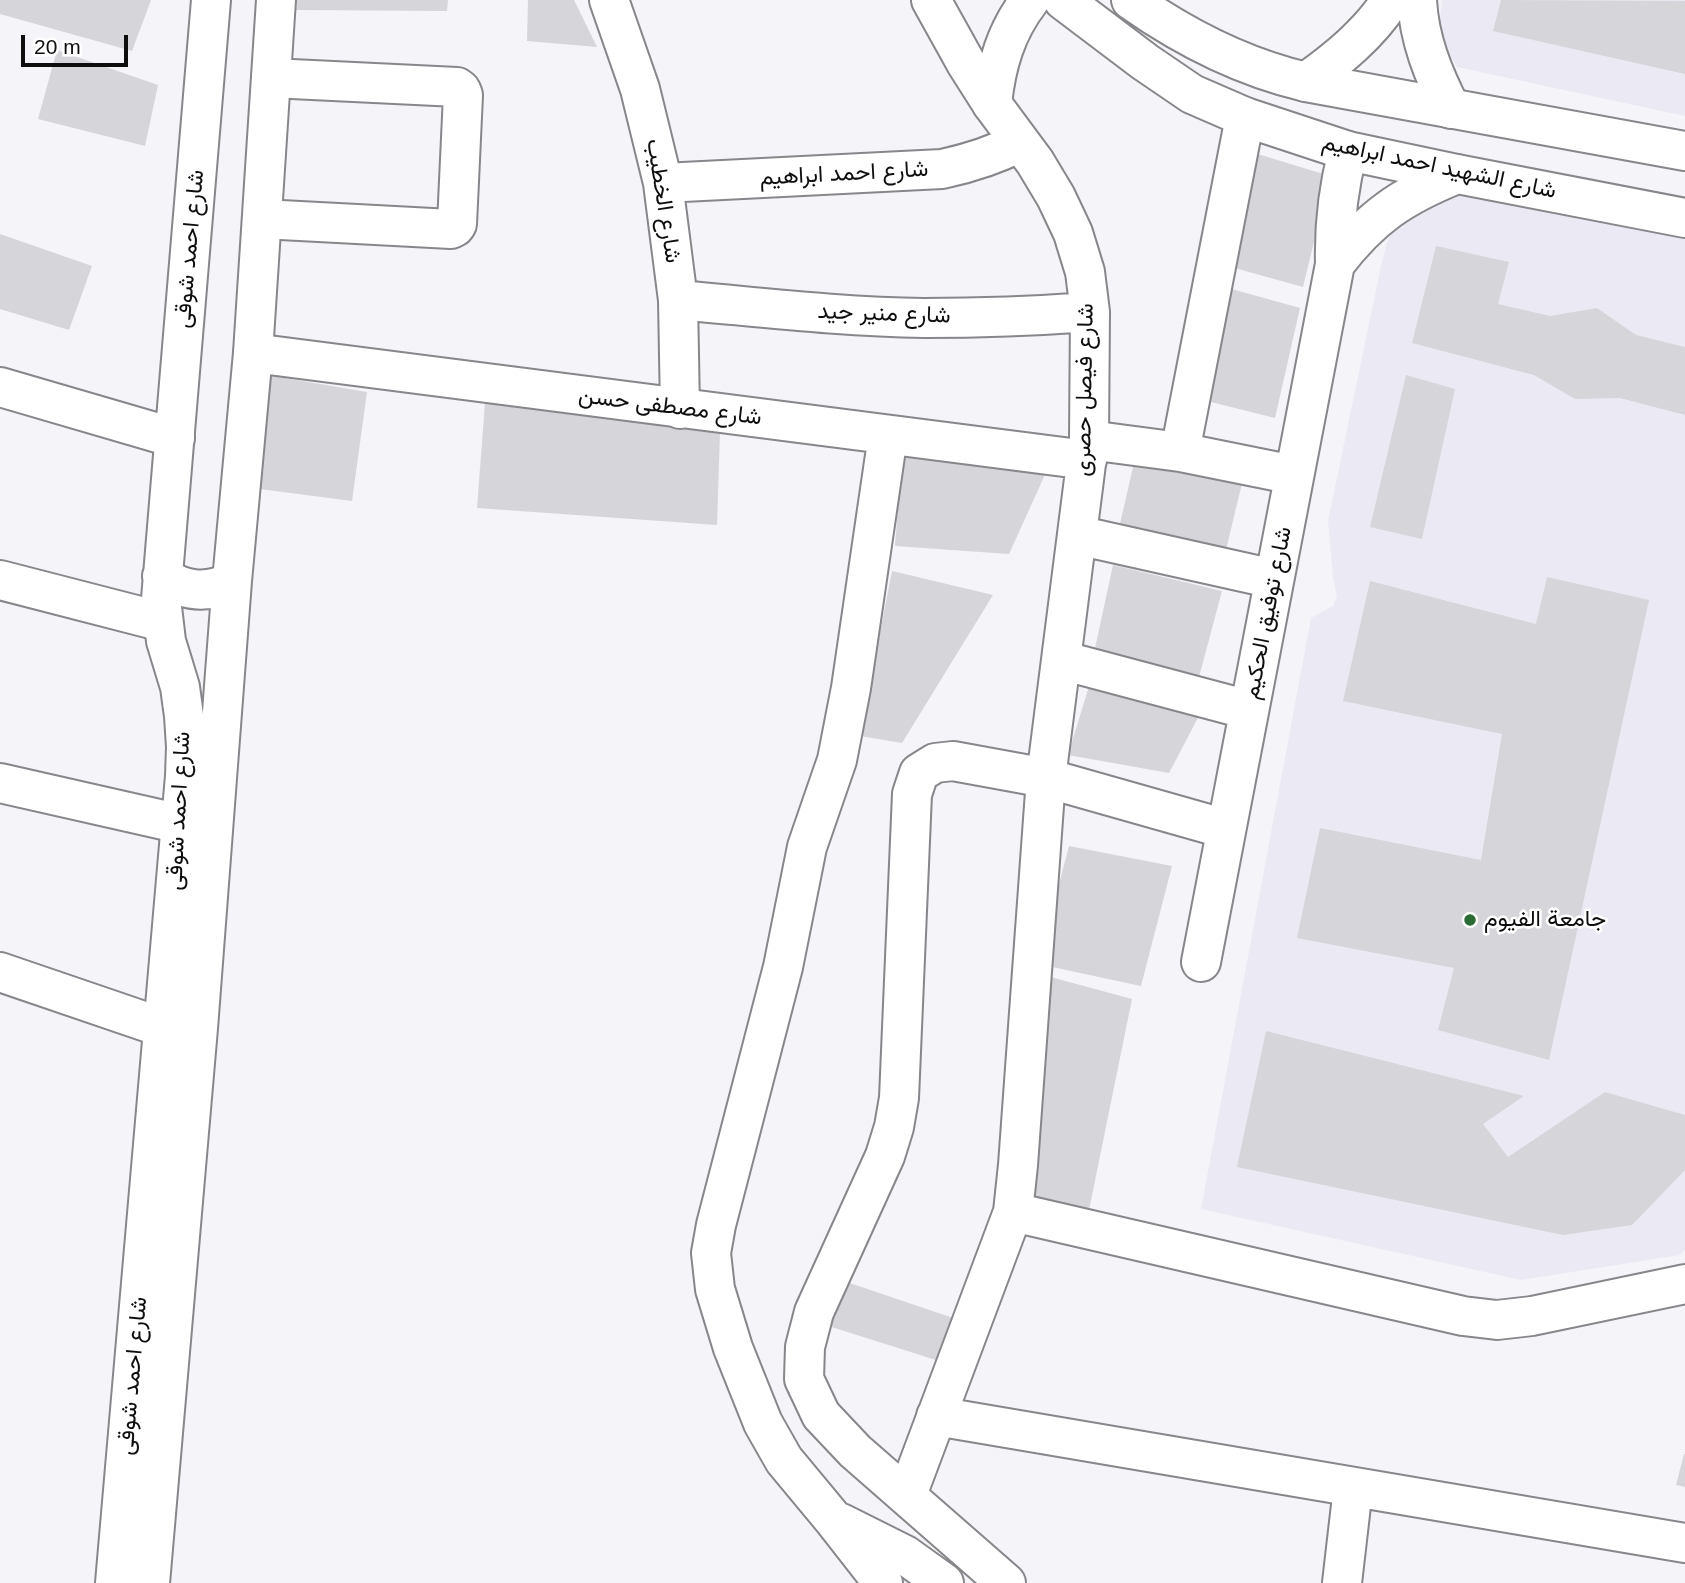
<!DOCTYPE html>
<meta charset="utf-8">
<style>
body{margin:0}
#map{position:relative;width:1685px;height:1583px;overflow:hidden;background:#f5f4f8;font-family:Helvetica,sans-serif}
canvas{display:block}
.scale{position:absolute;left:21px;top:35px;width:107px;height:32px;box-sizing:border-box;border:4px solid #0e0e0f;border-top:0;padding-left:9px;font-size:21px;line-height:24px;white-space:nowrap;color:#0e0e0f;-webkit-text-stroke:5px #fff;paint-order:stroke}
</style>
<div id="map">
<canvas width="1685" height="1583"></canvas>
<div class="scale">20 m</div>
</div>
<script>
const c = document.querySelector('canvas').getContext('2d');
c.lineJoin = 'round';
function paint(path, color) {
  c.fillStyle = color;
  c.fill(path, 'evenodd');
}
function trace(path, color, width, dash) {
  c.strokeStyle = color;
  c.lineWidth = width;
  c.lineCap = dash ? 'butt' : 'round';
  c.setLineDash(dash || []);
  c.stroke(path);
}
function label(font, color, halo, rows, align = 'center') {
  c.font = font + ' Helvetica,Vazirmatn,sans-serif';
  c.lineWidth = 5;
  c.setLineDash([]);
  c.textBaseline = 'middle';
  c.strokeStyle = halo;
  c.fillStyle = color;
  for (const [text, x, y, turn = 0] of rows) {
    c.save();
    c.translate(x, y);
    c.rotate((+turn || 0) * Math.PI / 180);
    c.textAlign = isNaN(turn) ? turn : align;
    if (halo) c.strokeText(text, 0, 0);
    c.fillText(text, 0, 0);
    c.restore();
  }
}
paint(new Path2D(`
 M 1442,0 L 1685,0 L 1685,116 L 1457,67 L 1443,42 L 1440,20 Z
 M 1439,191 L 1685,238 L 1685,1250 L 1680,1255 L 1521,1280 L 1201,1209 L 1311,618 L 1333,606 L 1337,597 L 1333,578 L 1328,521 L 1381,266 L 1392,224 Z`), '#ebe9f4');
paint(new Path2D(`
 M 0,0 L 151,0 L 132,51 L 0,14 Z
 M 297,0 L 448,0 L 447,11 L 296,10 Z
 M 528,0 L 574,0 L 597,47 L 527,41 Z
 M 1501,0 L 1685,1 L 1685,74 L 1493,31 Z
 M 57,50 L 158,85 L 145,146 L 38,119 Z
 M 1251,152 L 1330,176 L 1303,287 L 1224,265 Z
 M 0,234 L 92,266 L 69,330 L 0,309 Z
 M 1436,246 L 1509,262 L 1498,304 L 1550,316 L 1597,308 L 1636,335 L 1685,347 L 1685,415 L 1620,398 L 1575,399 L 1534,375 L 1412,343 Z
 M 1228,288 L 1300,308 L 1275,418 L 1199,399 Z
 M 267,375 L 367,392 L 352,501 L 252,488 Z
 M 1406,375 L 1455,389 L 1422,539 L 1370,527 Z
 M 485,403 L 720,432 L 717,525 L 477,508 Z
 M 902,454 L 1048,468 L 1009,554 L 895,546 Z
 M 1136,454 L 1243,479 L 1224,558 L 1117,537 Z
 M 1113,565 L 1222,591 L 1199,677 L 1094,653 Z
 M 892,571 L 993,595 L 902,743 L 860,736 Z
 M 1547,577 L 1649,600 L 1549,1060 L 1438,1030 L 1454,968 L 1297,938 L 1320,828 L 1481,860 L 1502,734 L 1343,701 L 1370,581 L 1536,624 Z
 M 1090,683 L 1201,712 L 1169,773 L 1068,755 Z
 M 1069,846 L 1172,866 L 1141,986 L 1038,964 Z
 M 1043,975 L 1132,999 L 1088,1215 L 1025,1203 Z
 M 1266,1031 L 1524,1096 L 1483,1124 L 1508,1157 L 1605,1092 L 1685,1115 L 1685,1170 L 1632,1225 L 1563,1235 L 1237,1167 Z
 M 838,1279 L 956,1319 L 939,1361 L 819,1323 Z
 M 1684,1454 L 1685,1454 L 1685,1487 L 1676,1485 Z`), '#d6d5d9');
const minor = new Path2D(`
 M 609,0 L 640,89 L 663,183 L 678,300 L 680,409
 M 1417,0 C 1419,39 1433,74 1451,109
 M 1306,82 C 1338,59 1369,34 1391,0
 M 663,183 L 942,169 C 970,163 995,155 1020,142
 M 262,219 L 451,229 L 455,227 L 457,224 L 463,95 L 461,90 L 457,87 L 271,78
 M 1335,264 C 1371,217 1402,196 1457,174
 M 678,300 C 759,307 842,317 924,318 C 979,318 1035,316 1090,312
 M 253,353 L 1087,460
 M 0,387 L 175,438
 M 1089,440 L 1180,452 L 1294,475
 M 1180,452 L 1245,117
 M 1077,535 L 1274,579
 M 0,580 L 163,622
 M 1061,660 L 1249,710
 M 0,783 L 181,824
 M 1201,962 L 1335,264 C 1334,225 1338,189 1348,151
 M 0,972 L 164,1028
 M 1013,1212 L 1463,1316 L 1497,1320 L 1532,1316 L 1685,1284
 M 936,1416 L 1685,1543
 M 907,1495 L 1013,1212 L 1018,1165 L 1046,778 L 1089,440 L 1090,312 L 1085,272 L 1073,233 L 1056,197 L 1035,162 L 992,104 L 966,63 L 931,0
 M 841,1523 L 905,1555 L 944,1583
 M 883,1583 L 833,1519 L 784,1460 L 763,1423 L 733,1348 L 715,1289 L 711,1253 L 716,1225 L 783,967 L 807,847 L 837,760 L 851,688 L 888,435
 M 1006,1583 L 855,1451 L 821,1415 L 804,1379 L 805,1347 L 814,1312 L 885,1156 L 894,1127 L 899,1098 L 912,794 L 919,773 L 935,763 L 953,761 L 1046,778 L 1226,829
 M 1342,1583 L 1353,1488`);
const major = new Path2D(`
 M 1063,0 L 1145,62 L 1192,94 L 1245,117 L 1348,151 L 1457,174 L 1685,218
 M 1131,0 C 1185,38 1242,67 1306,82 L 1685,151
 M 992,104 C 996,65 1006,31 1030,0
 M 162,576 C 185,592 208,594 232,581
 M 115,1583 L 185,776 L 186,747 L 184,716 L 180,687 L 166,641 L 161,599 L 211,0
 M 150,1583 L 198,1028 L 232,581 L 253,353 L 276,0`);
trace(minor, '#87868a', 42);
trace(major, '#87868a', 42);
trace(minor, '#fff', 38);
trace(major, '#fff', 38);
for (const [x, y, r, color] of [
 [1470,920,7,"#2a6a33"]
]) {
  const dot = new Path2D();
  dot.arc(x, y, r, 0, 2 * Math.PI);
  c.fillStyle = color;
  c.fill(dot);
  trace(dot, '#fff', 2.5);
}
label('23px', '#0e0e0f', '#fff', [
 ["شارع الشهيد احمد ابراهيم",1439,167,12],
 ["شارع احمد ابراهيم",844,174,-3],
 ["شارع الخطيب",663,201,81],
 ["شارع احمد شوقى",190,249,-85],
 ["شارع منير جيد",884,314,2],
 ["شارع فيصل حصرى",1085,390,-89],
 ["شارع مصطفى حسن",670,407,7],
 ["شارع توفيق الحكيم",1268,613,-79],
 ["شارع احمد شوقى",179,811,-87],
 ["شارع احمد شوقى",133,1376,-85]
]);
label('23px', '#0e0e0f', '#fff', [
 ["جامعة الفيوم",1484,920]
], 'left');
</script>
